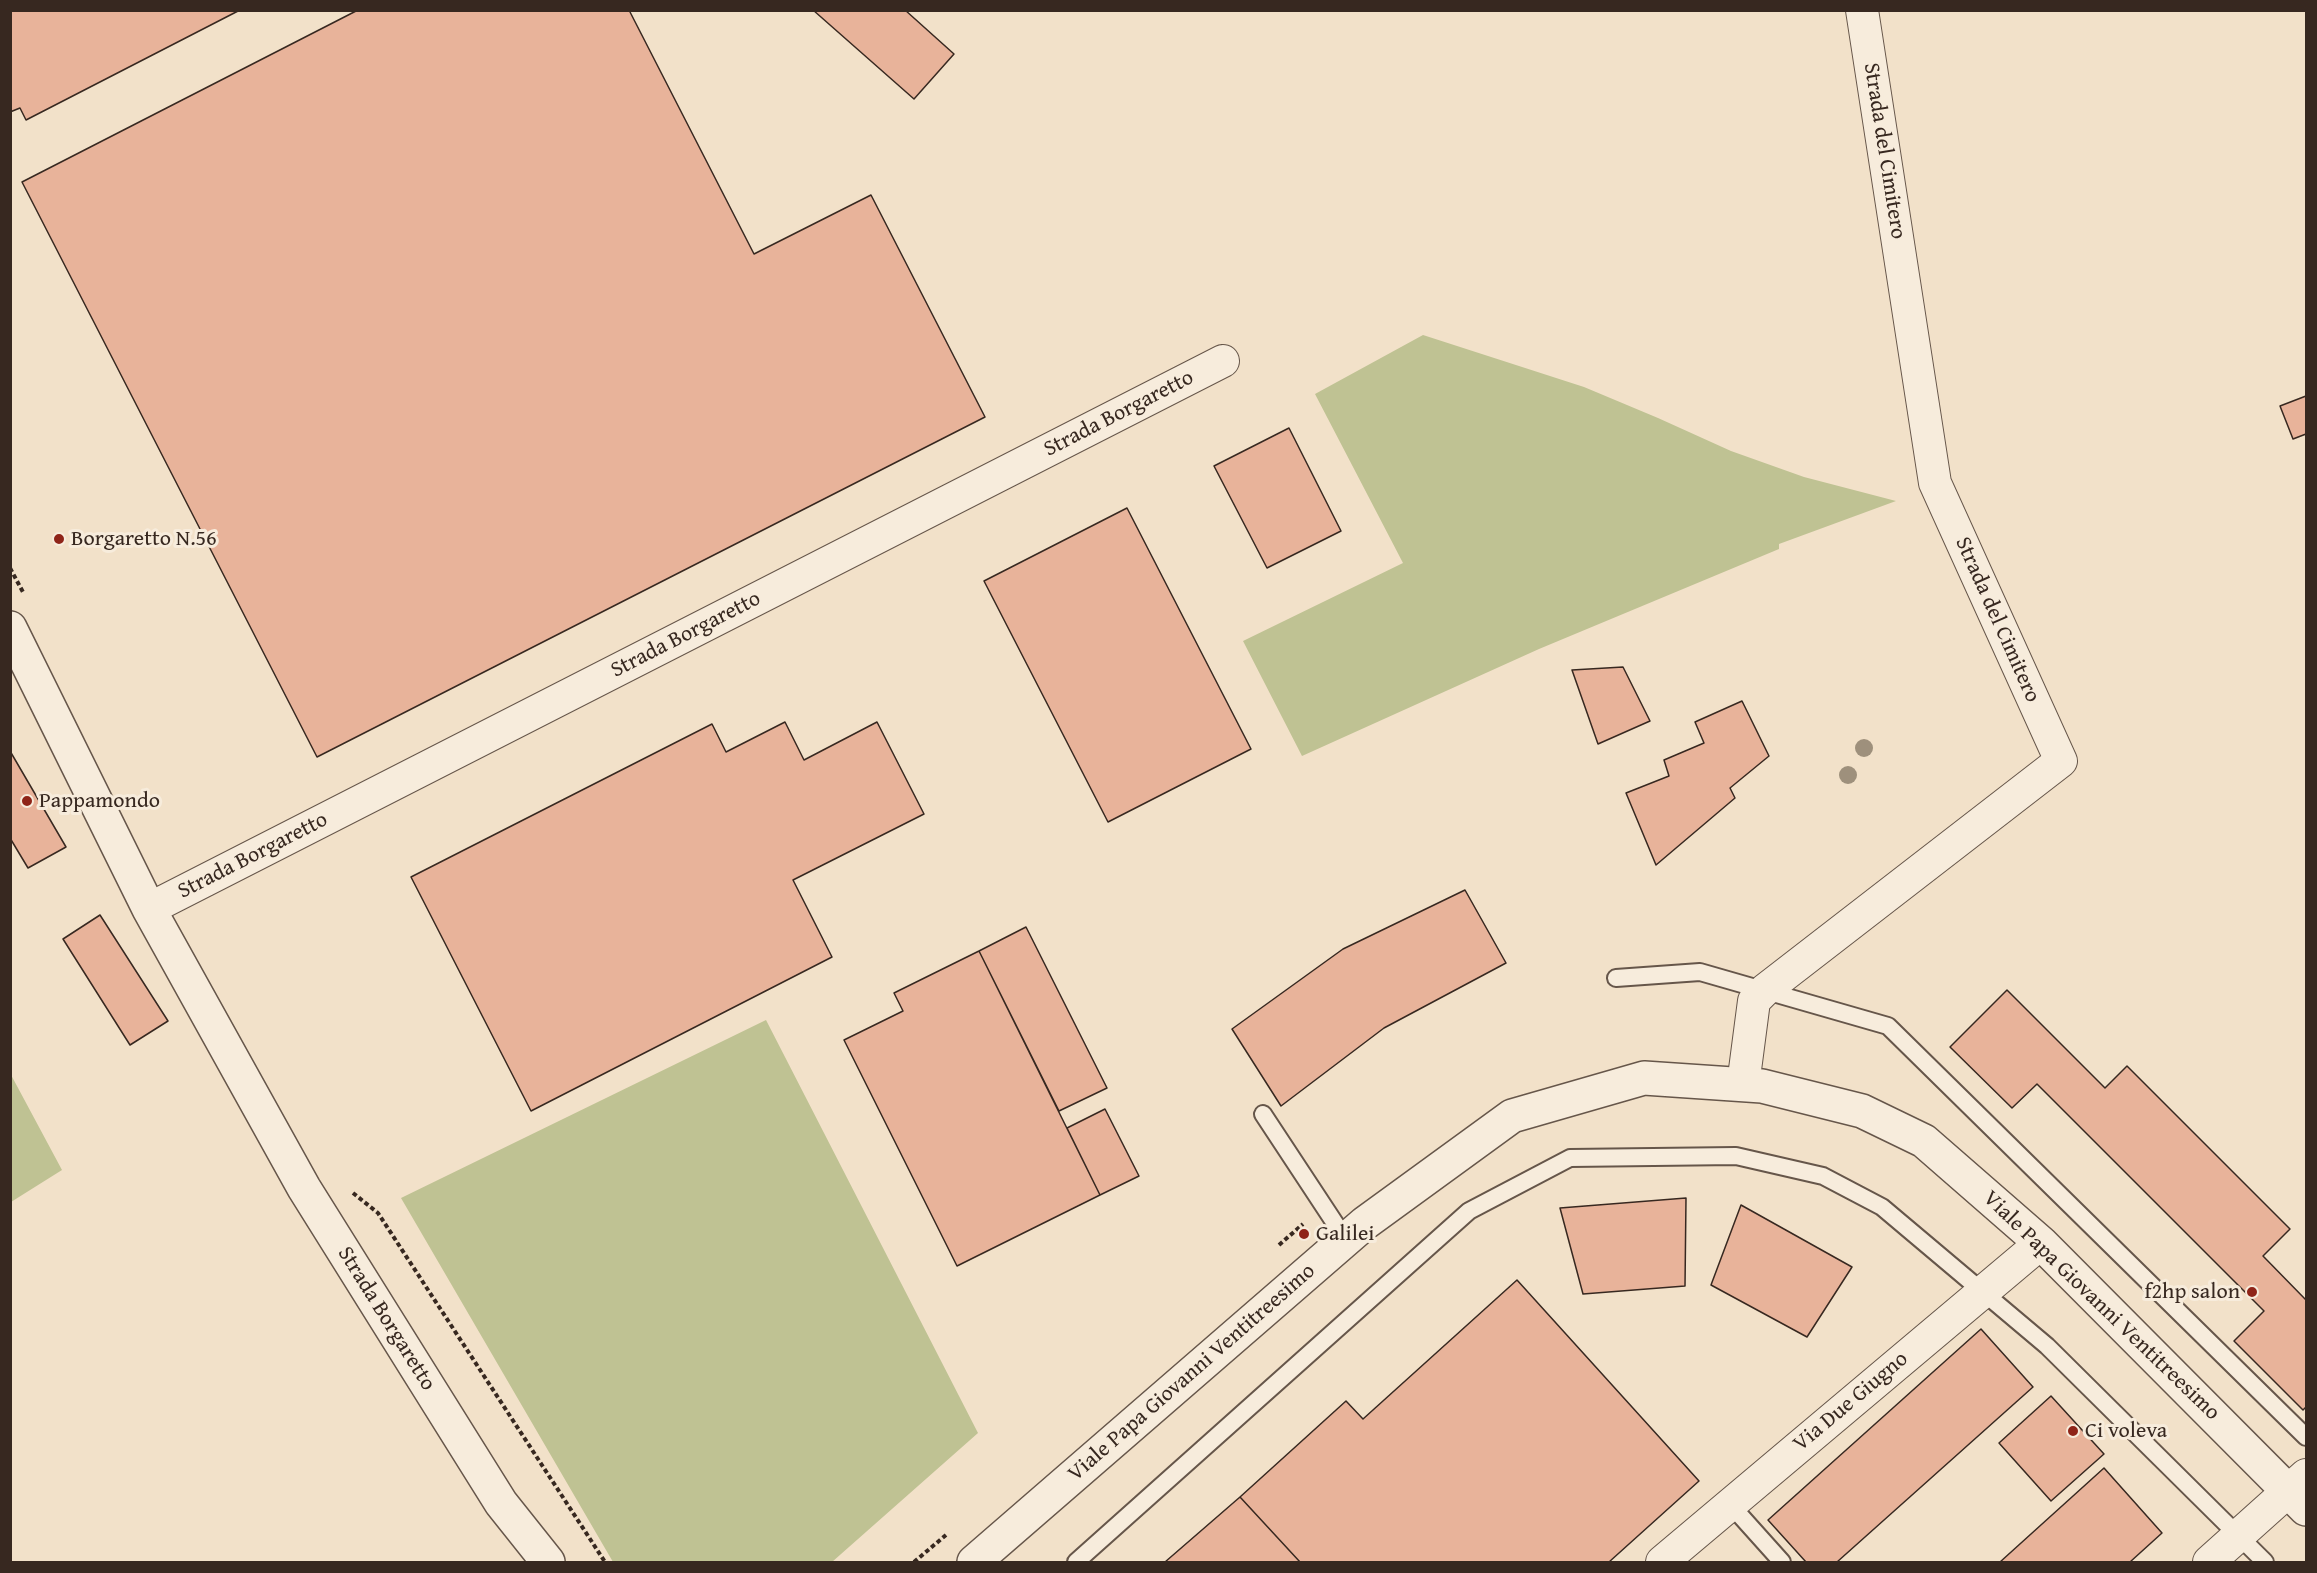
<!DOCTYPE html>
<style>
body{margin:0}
#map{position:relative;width:2317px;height:1573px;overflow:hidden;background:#f2e1c9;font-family:"Gentium Book Plus",serif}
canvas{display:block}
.frame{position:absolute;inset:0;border:12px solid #372820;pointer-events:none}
</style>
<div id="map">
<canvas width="2317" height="1573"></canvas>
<div class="frame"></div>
</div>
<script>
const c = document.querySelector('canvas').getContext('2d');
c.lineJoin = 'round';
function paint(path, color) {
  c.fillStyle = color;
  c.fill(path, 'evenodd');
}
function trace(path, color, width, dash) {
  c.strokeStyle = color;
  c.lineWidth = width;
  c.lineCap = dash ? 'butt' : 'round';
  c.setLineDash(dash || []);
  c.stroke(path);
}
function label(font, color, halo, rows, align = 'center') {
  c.font = font + ' "Gentium Book Plus",serif';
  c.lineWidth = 6;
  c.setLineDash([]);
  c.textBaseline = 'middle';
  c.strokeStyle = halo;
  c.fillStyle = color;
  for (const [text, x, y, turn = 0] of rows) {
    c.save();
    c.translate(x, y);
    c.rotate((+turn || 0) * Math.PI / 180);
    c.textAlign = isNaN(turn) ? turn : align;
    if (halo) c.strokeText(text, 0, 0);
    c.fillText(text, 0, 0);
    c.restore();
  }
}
paint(new Path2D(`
 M 1423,335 L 1584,387 L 1658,418 L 1731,451 L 1804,477 L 1896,501 L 1779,544 L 1779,549 L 1539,649 L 1302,756 L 1243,641 L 1403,563 L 1315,394 Z
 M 766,1020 L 978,1433 L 832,1562 L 613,1562 L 401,1198 Z
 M 10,1073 L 62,1170 L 11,1202 L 10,1202 Z`), '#bfc293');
const building = new Path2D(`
 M 10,10 L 240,10 L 26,120 L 20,108 L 10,112 Z
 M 358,10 L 629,10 L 754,254 L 871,195 L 985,417 L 317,757 L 22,182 Z
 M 813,10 L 905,10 L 954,54 L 914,99 Z
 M 2306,396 L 2306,434 L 2293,439 L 2280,406 Z
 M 1289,428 L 1341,531 L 1267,568 L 1214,466 Z
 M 1127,508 L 1251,749 L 1108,822 L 984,581 Z
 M 1623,667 L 1650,721 L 1598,744 L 1572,670 Z
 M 1742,701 L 1769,756 L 1730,788 L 1735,798 L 1656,865 L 1626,793 L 1669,776 L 1664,760 L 1704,743 L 1695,722 Z
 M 785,722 L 804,760 L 877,722 L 924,814 L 793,880 L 832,957 L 531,1111 L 411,877 L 712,724 L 726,752 Z
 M 10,751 L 66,847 L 28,868 L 10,838 Z
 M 1465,890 L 1506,963 L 1384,1028 L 1281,1106 L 1232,1029 L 1343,949 Z
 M 100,915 L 168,1021 L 130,1045 L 63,939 Z
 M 1026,927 L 1107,1088 L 1059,1111 L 979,951 Z
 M 979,951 L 1100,1195 L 957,1266 L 844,1040 L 903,1011 L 894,993 Z
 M 2007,990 L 2105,1088 L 2127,1066 L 2290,1229 L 2263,1256 L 2306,1300 L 2306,1407 L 2303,1410 L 2234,1341 L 2264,1311 L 2037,1084 L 2012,1108 L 1950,1047 Z
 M 1105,1109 L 1139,1176 L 1100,1195 L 1067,1128 Z
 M 1686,1198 L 1685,1286 L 1583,1294 L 1560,1208 Z
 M 1741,1205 L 1852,1267 L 1807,1337 L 1711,1285 Z
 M 1517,1280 L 1699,1481 L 1609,1562 L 1300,1562 L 1240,1497 L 1346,1401 L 1363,1419 Z
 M 1981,1329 L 2033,1387 L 1837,1562 L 1806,1562 L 1768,1520 Z
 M 2051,1396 L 2104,1454 L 2051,1501 L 1999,1443 Z
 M 2104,1468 L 2162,1533 L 2130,1562 L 2000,1562 Z
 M 1240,1497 L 1300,1562 L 1165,1562 Z`);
paint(building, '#e8b39a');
trace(building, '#372820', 1.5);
const service = new Path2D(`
 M 1616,978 L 1700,972 L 1888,1026 L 2306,1437
 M 1263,1114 L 1346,1240
 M 1730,1504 L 1782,1562
 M 1076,1562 L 1469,1211 L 1570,1158 L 1736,1156 L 1823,1176 L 1882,1207 L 2047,1346 L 2265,1562`);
const minor = new Path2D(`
 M 149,909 L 1223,361
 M 1743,1085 L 1754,1001 L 1765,990 L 2061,761 L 1935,483 L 1862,10
 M 1662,1562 L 2041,1243
 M 2209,1562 L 2306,1475`);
const tertiary = new Path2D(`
 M 10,628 L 149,909 L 304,1188 L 501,1503 L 548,1562
 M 974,1562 L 1365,1223 L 1512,1116 L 1644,1078 L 1762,1086 L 1862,1111 L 1924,1141 L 2041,1243 L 2306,1509`);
trace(service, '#66564a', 20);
trace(minor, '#66564a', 34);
trace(tertiary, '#66564a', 36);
trace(new Path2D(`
 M 10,568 L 24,594
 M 353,1193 L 378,1213 L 605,1562
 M 1279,1245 L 1303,1224
 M 914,1562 L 946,1535`), '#372820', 4, [4.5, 3]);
trace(service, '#f7ecdc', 16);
trace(minor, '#f7ecdc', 32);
trace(tertiary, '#f7ecdc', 33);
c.fillStyle = '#9e907c';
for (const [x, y] of [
 [1864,748],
 [1848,775]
]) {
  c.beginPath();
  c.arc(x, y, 9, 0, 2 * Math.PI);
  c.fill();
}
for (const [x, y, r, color] of [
 [59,539,6,"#8f2418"],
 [27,801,6,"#8f2418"],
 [1304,1234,6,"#8f2418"],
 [2252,1292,6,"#8f2418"],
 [2073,1431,6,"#8f2418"]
]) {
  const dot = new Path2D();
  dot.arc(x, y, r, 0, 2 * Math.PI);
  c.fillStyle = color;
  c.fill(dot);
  trace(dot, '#f7ecdc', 2);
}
label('22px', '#372820', '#f7ecdc', [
 ["Strada del Cimitero",1884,151,81],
 ["Strada Borgaretto",1119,414,-27],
 ["Strada del Cimitero",1997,620,66],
 ["Strada Borgaretto",686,635,-27],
 ["Strada Borgaretto",253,856,-27],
 ["Viale Papa Giovanni Ventitreesimo",2101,1306,44],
 ["Strada Borgaretto",386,1319,58],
 ["Viale Papa Giovanni Ventitreesimo",1192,1373,-41],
 ["Via Due Giugno",1851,1402,-40]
]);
label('22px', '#372820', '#f7ecdc', [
 ["Borgaretto N.56",71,539],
 ["Pappamondo",39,801],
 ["Galilei",1316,1234],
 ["f2hp salon",2240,1292,"right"],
 ["Ci voleva",2085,1431]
], 'left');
</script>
